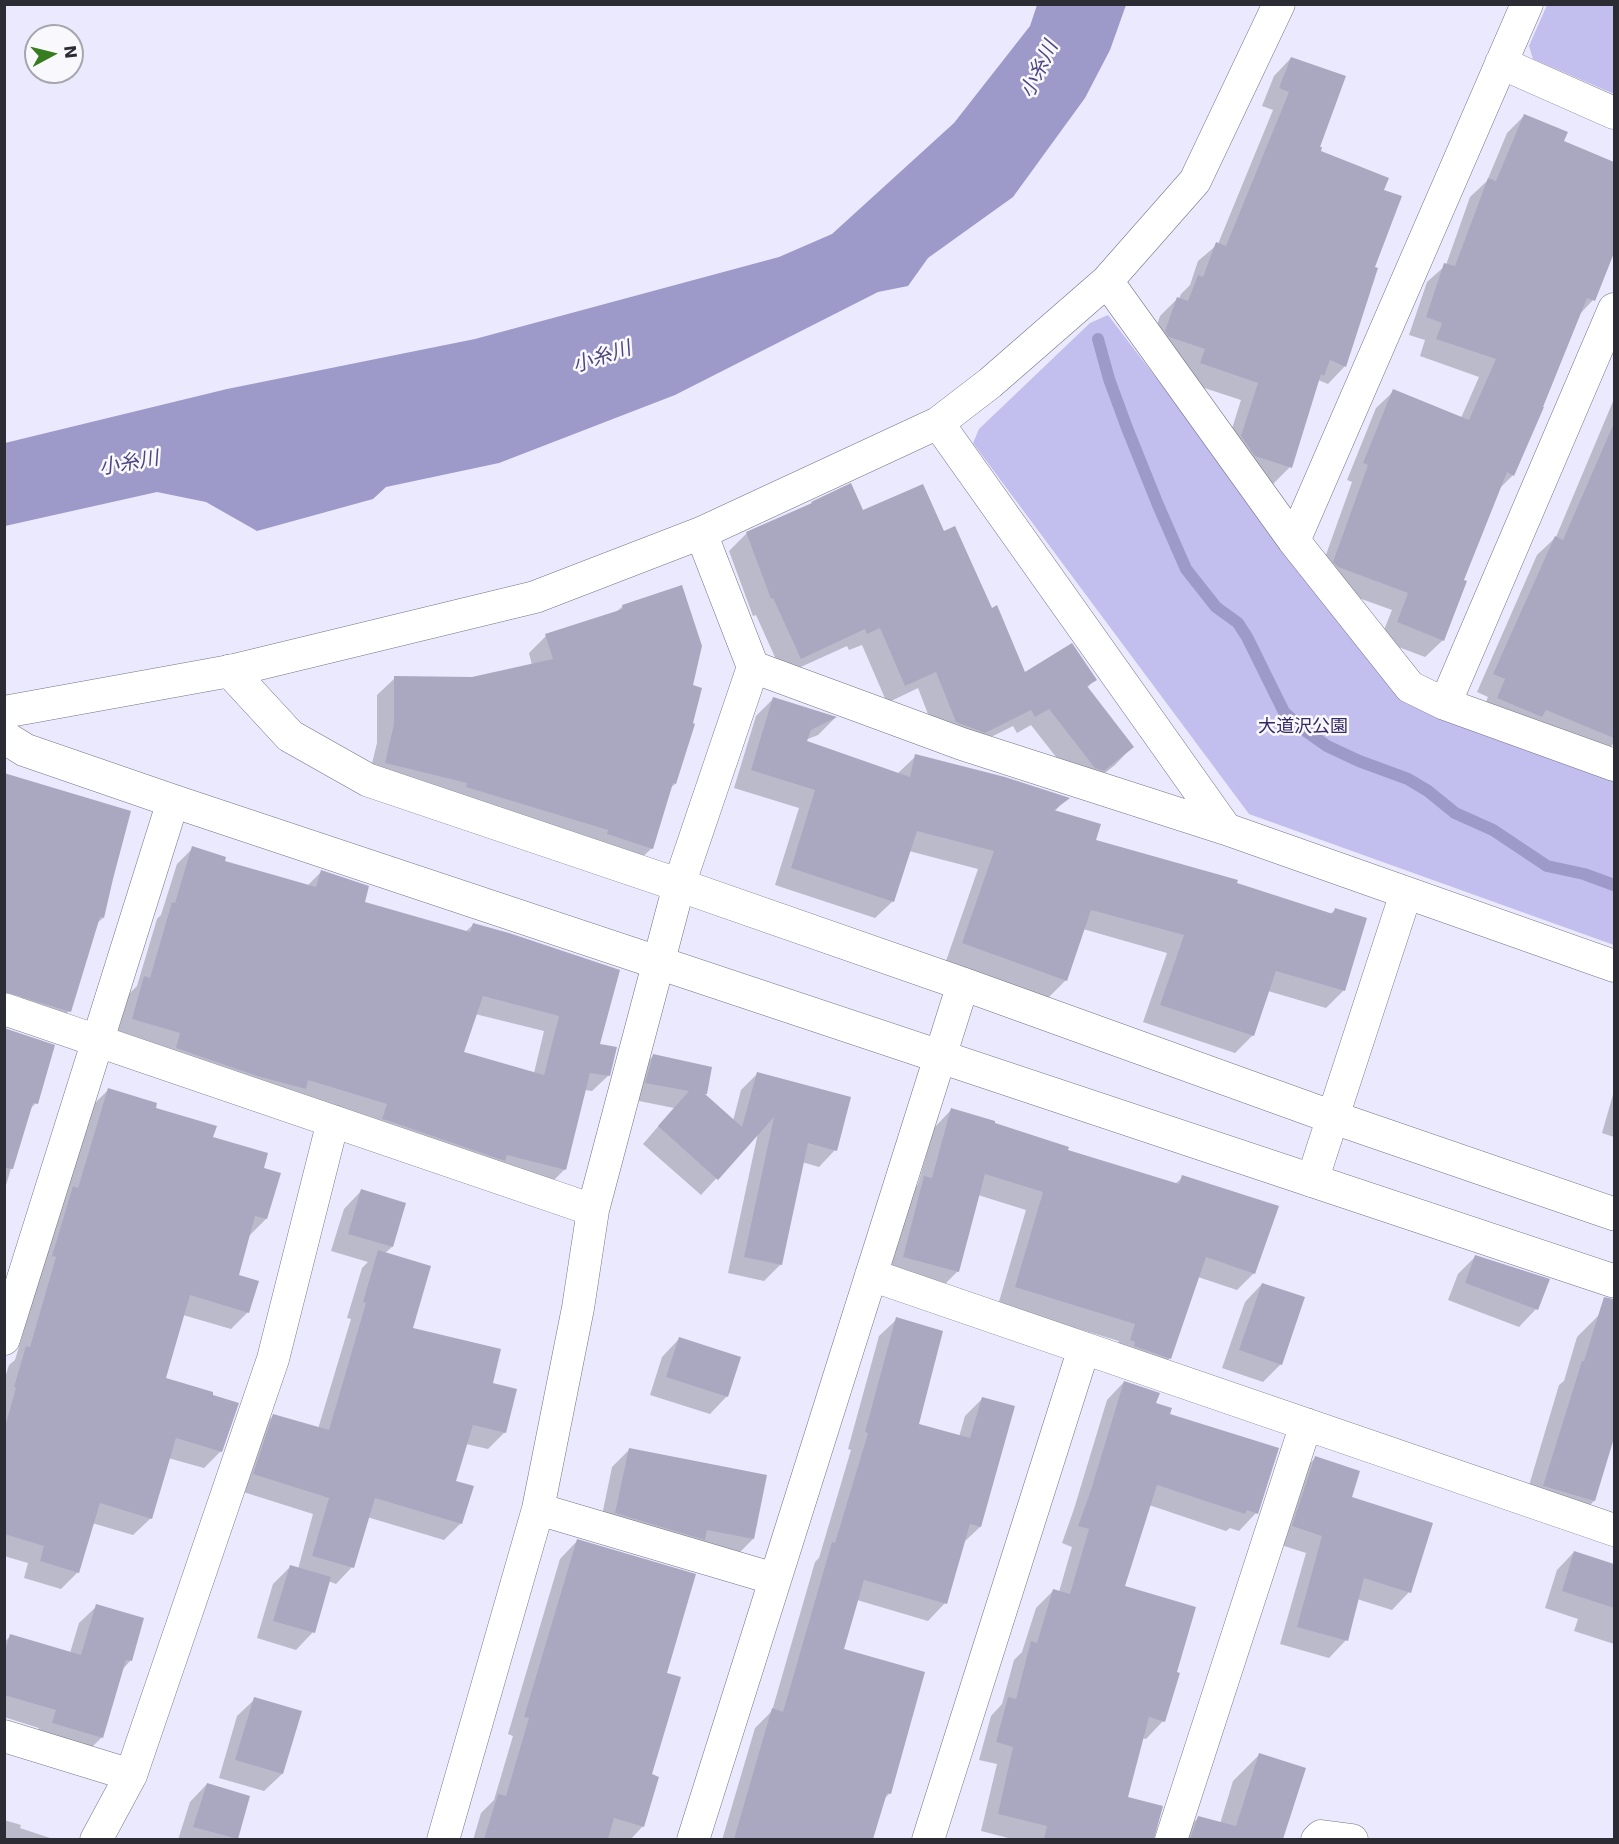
<!DOCTYPE html>
<meta charset="utf-8">
<style>
body{margin:0}
#map{position:relative;width:1619px;height:1844px;overflow:hidden;background:#eae9fd;font-family:"DejaVu Sans",sans-serif}
canvas{display:block}
.frame{position:absolute;inset:0;border:6px solid #2c2c35;pointer-events:none}
.north{position:absolute;left:24px;top:24px;width:60px;height:60px;box-sizing:border-box;background:#f9f8fd;border:2px solid #a7a6ad;border-radius:50%;rotate:83deg;font-size:16px;font-weight:700;line-height:24px;text-align:center;color:#2c2c35}
.north::after{content:'';display:block;margin:auto;width:21px;height:27px;background:#377c1f;clip-path:polygon(50% 0,100% 100%,50% 72%,0 100%)}
</style>
<div id="map">
<canvas width="1619" height="1844"></canvas>
<div class="frame"></div>
<div class="north">N</div>
</div>
<script>
const c = document.querySelector('canvas').getContext('2d');
c.lineJoin = 'round';
function paint(path, color) {
  c.fillStyle = color;
  c.fill(path, 'evenodd');
}
function trace(path, color, width, dash) {
  c.strokeStyle = color;
  c.lineWidth = width;
  c.lineCap = dash ? 'butt' : 'round';
  c.setLineDash(dash || []);
  c.stroke(path);
}
function label(font, color, halo, rows, align = 'center') {
  c.font = font + ' "DejaVu Sans","Noto Sans JP",sans-serif';
  c.lineWidth = 5;
  c.setLineDash([]);
  c.textBaseline = 'middle';
  c.strokeStyle = halo;
  c.fillStyle = color;
  for (const [text, x, y, turn = 0] of rows) {
    c.save();
    c.translate(x, y);
    c.rotate((+turn || 0) * Math.PI / 180);
    c.textAlign = isNaN(turn) ? turn : align;
    if (halo) c.strokeText(text, 0, 0);
    c.fillText(text, 0, 0);
    c.restore();
  }
}
paint(new Path2D(`
 M 1547,5 L 1614,5 L 1614,94 L 1533,59 L 1529,46 Z
 M 1108,315 L 1402,699 L 1614,775 L 1614,945 L 1249,814 L 973,443 L 979,429 L 1090,323 Z`), '#c2beee');
paint(new Path2D(`
 M 1037,5 L 1126,5 L 1110,50 L 1085,98 L 1013,197 L 928,258 L 908,286 L 878,292 L 675,395 L 499,463 L 386,487 L 373,499 L 257,531 L 206,502 L 157,492 L 5,526 L 5,443 L 227,389 L 475,339 L 779,257 L 832,234 L 954,123 L 1030,26 Z`), '#9d99c9');
paint(new Path2D(`
 M 1291,58 L 1319,152 L 1382,190 L 1345,366 L 1328,384 L 1318,380 L 1290,467 L 1273,484 L 1238,473 L 1224,454 L 1241,400 L 1183,381 L 1188,366 L 1152,354 L 1149,349 L 1160,316 L 1177,299 L 1179,299 L 1181,294 L 1190,285 L 1198,261 L 1218,244 L 1273,110 L 1262,106 L 1274,76 Z
 M 1524,116 L 1563,142 L 1614,163 L 1614,250 L 1593,300 L 1578,316 L 1513,475 L 1498,490 L 1462,581 L 1443,640 L 1425,657 L 1380,640 L 1392,610 L 1320,584 L 1317,580 L 1352,482 L 1347,480 L 1376,408 L 1394,391 L 1461,418 L 1479,377 L 1420,356 L 1425,340 L 1409,335 L 1427,282 L 1446,265 L 1470,197 L 1487,181 L 1507,133 Z
 M 1614,399 L 1614,743 L 1601,757 L 1480,716 L 1488,697 L 1477,692 L 1537,555 L 1556,537 Z
 M 862,512 L 943,533 L 991,610 L 1025,674 L 1095,679 L 1087,688 L 1132,747 L 1115,765 L 1086,788 L 1078,785 L 1031,725 L 1017,733 L 1013,726 L 967,749 L 938,740 L 918,688 L 887,703 L 862,645 L 849,650 L 847,646 L 783,675 L 756,615 L 753,616 L 729,551 L 747,533 Z
 M 623,606 L 691,686 L 691,724 L 693,725 L 675,784 L 669,789 L 652,848 L 634,865 L 368,780 L 377,743 L 377,695 L 395,678 L 472,678 L 532,665 L 529,653 L 546,636 L 616,612 Z
 M 773,699 L 835,718 L 818,735 L 803,741 L 897,774 L 916,756 L 1067,798 L 1054,812 L 1094,841 L 1330,914 L 1335,910 L 1344,990 L 1326,1008 L 1268,991 L 1253,1035 L 1235,1053 L 1143,1022 L 1167,953 L 1083,929 L 1066,980 L 1048,998 L 946,961 L 978,869 L 909,851 L 893,901 L 875,918 L 775,885 L 799,808 L 734,788 L 756,716 Z
 M 4,775 L 103,918 L 96,924 L 69,1011 L 54,1026 L 16,1014 L 21,997 Z
 M 193,848 L 223,862 L 307,886 L 321,872 L 363,903 L 465,932 L 473,925 L 599,1045 L 608,1076 L 592,1091 L 584,1090 L 565,1169 L 549,1185 L 117,1034 L 129,994 L 137,986 L 157,919 L 161,915 L 177,864 ZM 475,1014 L 544,1031 L 534,1073 L 462,1053 Z
 M 4,1041 L 36,1103 L 28,1111 L 4,1192 Z
 M 653,1056 L 706,1094 L 704,1095 L 733,1121 L 741,1090 L 758,1073 L 835,1150 L 819,1167 L 802,1162 L 781,1264 L 764,1281 L 728,1273 L 758,1133 L 701,1195 L 643,1144 L 674,1108 L 629,1099 L 637,1073 Z
 M 108,1090 L 212,1138 L 262,1169 L 266,1219 L 248,1237 L 237,1276 L 248,1312 L 231,1329 L 183,1315 L 164,1379 L 221,1451 L 204,1468 L 168,1458 L 151,1518 L 133,1535 L 92,1523 L 78,1572 L 61,1589 L 24,1578 L 28,1563 L 4,1556 L 4,1381 L 9,1365 L 15,1360 L 91,1107 Z
 M 1614,1091 L 1614,1137 L 1602,1133 Z
 M 951,1110 L 1066,1151 L 1175,1184 L 1183,1177 L 1254,1273 L 1237,1290 L 1198,1277 L 1170,1358 L 1152,1376 L 1113,1358 L 1119,1341 L 998,1305 L 1026,1210 L 978,1195 L 958,1271 L 940,1289 L 886,1274 L 907,1195 L 918,1184 L 934,1128 Z
 M 361,1191 L 392,1247 L 385,1253 L 411,1329 L 491,1384 L 505,1432 L 488,1449 L 466,1444 L 454,1482 L 461,1523 L 444,1540 L 367,1517 L 352,1567 L 336,1584 L 328,1581 L 313,1632 L 296,1650 L 257,1638 L 273,1584 L 290,1567 L 298,1569 L 313,1514 L 237,1490 L 257,1432 L 274,1415 L 318,1429 L 351,1319 L 347,1318 L 362,1268 L 368,1262 L 331,1251 L 344,1209 Z
 M 1476,1256 L 1536,1309 L 1519,1327 L 1448,1300 L 1458,1274 Z
 M 1262,1284 L 1281,1364 L 1263,1382 L 1222,1368 L 1245,1302 Z
 M 1599,1315 L 1614,1319 L 1614,1433 L 1594,1501 L 1571,1523 L 1522,1509 L 1559,1385 L 1564,1381 L 1577,1337 Z
 M 897,1319 L 917,1425 L 959,1437 L 965,1416 L 982,1399 L 980,1527 L 963,1543 L 945,1603 L 928,1621 L 857,1600 L 842,1650 L 890,1793 L 883,1800 L 871,1840 L 722,1840 L 755,1728 L 772,1711 L 815,1562 L 819,1558 L 851,1450 L 848,1449 L 879,1336 Z
 M 679,1339 L 727,1396 L 710,1414 L 650,1395 L 662,1357 Z
 M 1124,1382 L 1168,1415 L 1256,1513 L 1239,1531 L 1230,1528 L 1226,1531 L 1149,1505 L 1124,1587 L 1163,1721 L 1146,1739 L 1142,1738 L 1126,1798 L 1152,1835 L 1152,1840 L 1016,1840 L 981,1831 L 997,1764 L 979,1760 L 991,1716 L 1002,1704 L 1014,1660 L 1022,1652 L 1036,1608 L 1053,1591 L 1059,1592 L 1072,1547 L 1062,1543 L 1074,1509 L 1107,1400 Z
 M 629,1450 L 753,1539 L 736,1556 L 599,1530 L 612,1467 Z
 M 1315,1458 L 1350,1498 L 1409,1592 L 1392,1610 L 1357,1599 L 1346,1640 L 1329,1658 L 1280,1644 L 1306,1553 L 1275,1543 L 1298,1476 Z
 M 577,1541 L 665,1674 L 643,1826 L 630,1840 L 473,1840 L 481,1813 L 494,1800 L 513,1736 L 508,1734 L 560,1559 Z
 M 1574,1552 L 1614,1565 L 1614,1644 L 1574,1631 L 1578,1619 L 1545,1608 L 1557,1570 Z
 M 97,1606 L 130,1661 L 122,1670 L 101,1738 L 84,1755 L 35,1741 L 39,1728 L 4,1717 L 4,1642 L 11,1636 L 70,1653 L 79,1623 Z
 M 255,1699 L 300,1712 L 282,1774 L 264,1791 L 219,1778 L 237,1716 Z
 M 1259,1755 L 1304,1769 L 1282,1840 L 1176,1840 L 1198,1818 L 1220,1824 L 1233,1781 Z
 M 207,1784 L 249,1797 L 236,1839 L 178,1840 L 190,1802 Z
 M 4,1820 L 21,1825 L 20,1828 L 56,1840 L 4,1840 Z`), '#0003');
trace(new Path2D(`
 M 1098,339 L 1109,379 L 1127,428 L 1158,505 L 1186,569 L 1216,607 L 1238,623 L 1247,637 L 1284,712 L 1303,729 L 1327,746 L 1359,761 L 1408,779 L 1428,791 L 1455,813 L 1493,830 L 1547,866 L 1584,874 L 1614,885`), '#9d99c9', 12);
paint(new Path2D(`
 M 1291,57 L 1346,76 L 1320,147 L 1322,147 L 1321,151 L 1389,178 L 1384,190 L 1402,196 L 1375,267 L 1378,268 L 1346,367 L 1330,360 L 1324,376 L 1321,374 L 1292,468 L 1255,456 L 1241,436 L 1258,383 L 1200,363 L 1205,349 L 1169,337 L 1165,331 L 1177,297 L 1188,301 L 1198,275 L 1203,277 L 1216,242 L 1226,246 L 1289,92 L 1279,88 Z
 M 1524,114 L 1568,132 L 1564,141 L 1614,162 L 1614,253 L 1595,301 L 1587,298 L 1543,407 L 1544,407 L 1514,476 L 1507,472 L 1464,580 L 1467,581 L 1444,641 L 1397,622 L 1408,593 L 1338,567 L 1333,562 L 1368,465 L 1363,463 L 1393,389 L 1469,420 L 1496,359 L 1436,339 L 1442,323 L 1426,317 L 1444,263 L 1455,266 L 1488,178 L 1496,181 Z
 M 1614,423 L 1614,738 L 1546,710 L 1542,717 L 1497,698 L 1505,679 L 1493,674 L 1555,536 L 1563,540 Z
 M 851,483 L 863,510 L 923,484 L 944,531 L 955,526 L 992,608 L 997,605 L 1025,672 L 1072,643 L 1097,680 L 1087,686 L 1134,747 L 1104,771 L 1095,768 L 1049,709 L 1035,717 L 1031,710 L 985,733 L 956,722 L 936,672 L 905,686 L 880,628 L 867,634 L 865,629 L 801,659 L 773,598 L 771,599 L 746,532 L 812,503 L 811,502 Z
 M 682,585 L 702,646 L 693,685 L 702,688 L 693,723 L 695,724 L 676,784 L 673,783 L 653,849 L 607,834 L 608,830 L 466,787 L 467,783 L 385,763 L 394,724 L 394,676 L 472,677 L 553,659 L 545,634 L 623,609 L 622,605 Z
 M 773,697 L 837,717 L 811,730 L 807,741 L 910,777 L 915,754 L 1005,777 L 1070,798 L 1054,810 L 1101,824 L 1096,840 L 1238,880 L 1237,883 L 1333,914 L 1335,908 L 1367,918 L 1345,991 L 1276,971 L 1254,1036 L 1160,1005 L 1184,935 L 1091,910 L 1067,981 L 962,943 L 994,851 L 917,831 L 894,902 L 791,868 L 815,790 L 751,770 Z
 M 4,773 L 131,811 L 113,879 L 104,918 L 100,917 L 71,1012 L 4,992 Z
 M 192,846 L 226,857 L 225,861 L 316,887 L 321,870 L 369,886 L 365,902 L 470,932 L 473,923 L 509,933 L 620,970 L 600,1044 L 617,1047 L 610,1076 L 590,1073 L 566,1170 L 507,1155 L 505,1161 L 389,1121 L 382,1119 L 387,1104 L 308,1080 L 306,1089 L 257,1076 L 176,1048 L 180,1033 L 132,1019 L 144,976 L 150,978 L 172,902 L 175,903 ZM 483,996 L 559,1016 L 544,1075 L 464,1052 Z
 M 4,1028 L 55,1045 L 38,1104 L 33,1103 L 13,1169 L 4,1168 Z
 M 653,1054 L 712,1067 L 707,1094 L 705,1094 L 742,1127 L 757,1072 L 851,1097 L 837,1151 L 808,1143 L 782,1265 L 744,1257 L 774,1117 L 718,1180 L 658,1126 L 689,1091 L 645,1083 Z
 M 108,1088 L 157,1103 L 156,1108 L 217,1126 L 213,1137 L 268,1153 L 264,1168 L 281,1173 L 267,1219 L 255,1216 L 239,1275 L 259,1281 L 249,1313 L 190,1295 L 166,1378 L 213,1392 L 213,1395 L 239,1403 L 222,1452 L 176,1438 L 152,1519 L 100,1503 L 79,1573 L 40,1561 L 44,1546 L 4,1534 L 4,1430 L 16,1388 L 14,1387 L 26,1346 L 30,1347 L 56,1257 L 52,1256 L 73,1186 L 78,1188 Z
 M 951,1108 L 995,1121 L 995,1123 L 1069,1147 L 1068,1150 L 1179,1184 L 1182,1175 L 1279,1206 L 1255,1274 L 1206,1257 L 1171,1359 L 1134,1346 L 1135,1342 L 1130,1340 L 1135,1324 L 1015,1287 L 1043,1192 L 985,1174 L 959,1272 L 903,1257 L 924,1176 L 932,1178 Z
 M 361,1189 L 406,1203 L 393,1247 L 348,1234 Z
 M 378,1250 L 431,1266 L 413,1328 L 501,1349 L 493,1383 L 517,1389 L 506,1433 L 473,1425 L 456,1481 L 474,1486 L 462,1524 L 375,1498 L 354,1568 L 312,1556 L 329,1498 L 253,1474 L 273,1414 L 329,1430 L 366,1303 L 363,1302 Z
 M 1475,1255 L 1550,1279 L 1538,1310 L 1465,1283 Z
 M 1262,1283 L 1305,1297 L 1282,1365 L 1239,1350 Z
 M 1604,1297 L 1614,1299 L 1614,1438 L 1595,1501 L 1543,1486 L 1582,1361 L 1584,1361 Z
 M 896,1317 L 943,1331 L 919,1424 L 970,1438 L 982,1397 L 1015,1406 L 981,1527 L 970,1524 L 947,1604 L 864,1580 L 844,1649 L 925,1672 L 891,1794 L 887,1793 L 873,1839 L 734,1839 L 772,1708 L 783,1712 L 832,1542 L 835,1543 L 868,1433 L 865,1432 Z
 M 679,1337 L 741,1357 L 728,1397 L 666,1377 Z
 M 1124,1381 L 1160,1393 L 1156,1403 L 1172,1408 L 1170,1414 L 1279,1448 L 1258,1514 L 1247,1510 L 1245,1514 L 1157,1485 L 1125,1586 L 1196,1607 L 1177,1672 L 1180,1673 L 1165,1722 L 1149,1717 L 1128,1797 L 1163,1806 L 1154,1839 L 1044,1839 L 1047,1826 L 998,1814 L 1013,1747 L 996,1742 L 1008,1697 L 1016,1699 L 1031,1641 L 1037,1643 L 1053,1589 L 1070,1594 L 1089,1529 L 1078,1526 L 1091,1490 Z
 M 629,1448 L 767,1475 L 754,1539 L 707,1530 L 705,1540 L 615,1513 Z
 M 1315,1456 L 1360,1471 L 1352,1497 L 1433,1523 L 1411,1593 L 1364,1578 L 1348,1641 L 1297,1627 L 1322,1536 L 1292,1526 Z
 M 577,1539 L 696,1574 L 667,1673 L 681,1677 L 652,1774 L 659,1777 L 644,1827 L 614,1818 L 608,1839 L 484,1839 L 498,1794 L 506,1796 L 529,1718 L 524,1717 Z
 M 1574,1551 L 1614,1564 L 1614,1608 L 1562,1591 Z
 M 290,1565 L 331,1577 L 315,1633 L 273,1621 Z
 M 96,1604 L 144,1618 L 132,1661 L 126,1660 L 103,1738 L 52,1723 L 56,1710 L 4,1695 L 4,1654 L 10,1634 L 81,1655 Z
 M 254,1697 L 302,1711 L 283,1774 L 235,1760 Z
 M 1259,1753 L 1306,1768 L 1283,1839 L 1190,1839 L 1198,1816 L 1236,1826 Z
 M 207,1783 L 250,1796 L 238,1839 L 193,1827 Z`), '#aaa8c0');
const street = new Path2D(`
 M 1501,63 L 1614,113
 M 1107,281 L 1294,541 L 1410,687 L 1445,704 L 1614,765
 M 938,423 L 1226,829 L 1614,966
 M 701,533 L 753,667 L 962,744 L 1226,829
 M 1294,541 L 1527,4
 M 1445,704 L 1614,309
 M 4,712 L 230,671 L 535,597 L 701,533 L 938,423 L 990,383 L 1107,281 L 1195,181 L 1279,4
 M 4,1009 L 593,1210
 M 1312,1181 L 1406,893
 M 871,1275 L 1614,1530
 M 4,1339 L 173,801
 M 538,1509 L 775,1579
 M 4,1736 L 131,1775
 M 96,1840 L 131,1775 L 273,1359 L 333,1121
 M 443,1840 L 538,1509 L 578,1308 L 593,1210 L 679,885 L 753,667
 M 693,1840 L 963,984
 M 928,1840 L 1084,1348
 M 1171,1840 L 1306,1424
 M 1317,1840 L 1321,1836 L 1352,1840`);
const secondary = new Path2D(`
 M 230,671 L 290,736 L 368,780 L 679,885 L 963,984 L 1332,1117 L 1614,1214
 M 4,737 L 25,750 L 173,801 L 1614,1281`);
trace(street, '#747388', 33);
trace(secondary, '#747388', 34);
trace(street, '#fff', 32);
trace(secondary, '#fff', 33);
label('18px', '#352965', '#f9f8fd', [
 ["大道沢公園",1303,727]
]);
label('italic 20px', '#4f4583', '#f9f8fd', [
 ["小糸川",1040,70,-64],
 ["小糸川",602,358,-18],
 ["小糸川",129,464,-10]
]);
</script>
